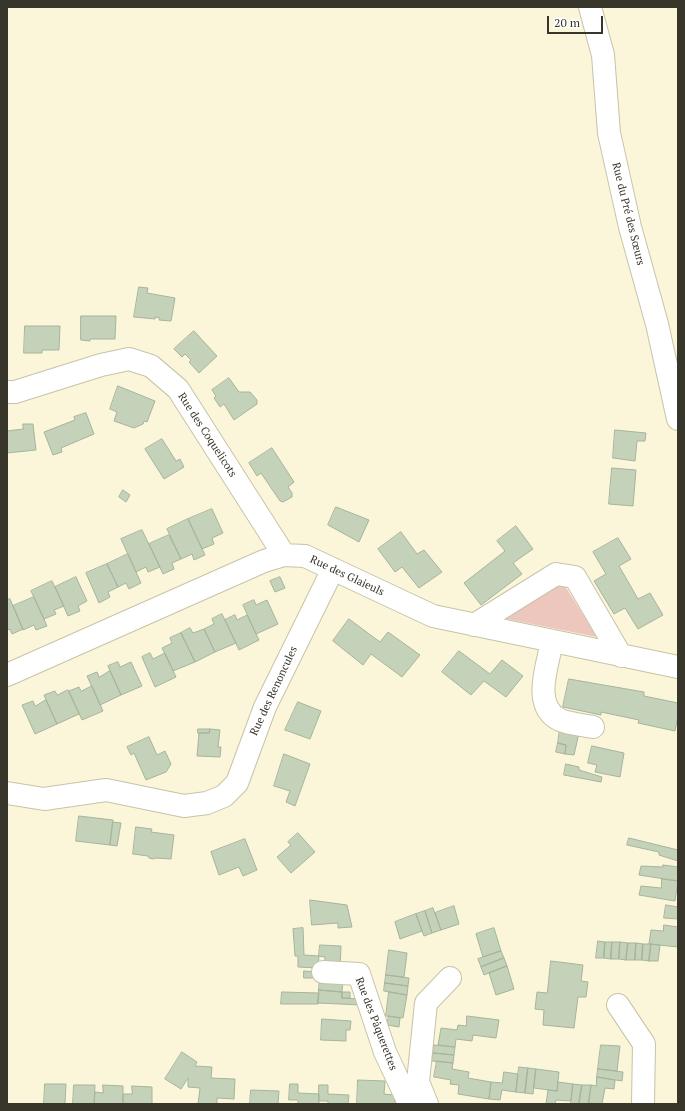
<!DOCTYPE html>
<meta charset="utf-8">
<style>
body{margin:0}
#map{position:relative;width:685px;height:1111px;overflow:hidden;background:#fbf6da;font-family:"PT Serif",serif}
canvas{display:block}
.frame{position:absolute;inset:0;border:8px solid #38362b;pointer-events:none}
.scale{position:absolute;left:547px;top:16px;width:56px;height:18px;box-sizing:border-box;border:2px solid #38362b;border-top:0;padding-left:5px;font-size:12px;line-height:14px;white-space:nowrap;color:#38362b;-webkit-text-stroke:3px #fff;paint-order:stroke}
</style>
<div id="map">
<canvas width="685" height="1111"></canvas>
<div class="frame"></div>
<div class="scale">20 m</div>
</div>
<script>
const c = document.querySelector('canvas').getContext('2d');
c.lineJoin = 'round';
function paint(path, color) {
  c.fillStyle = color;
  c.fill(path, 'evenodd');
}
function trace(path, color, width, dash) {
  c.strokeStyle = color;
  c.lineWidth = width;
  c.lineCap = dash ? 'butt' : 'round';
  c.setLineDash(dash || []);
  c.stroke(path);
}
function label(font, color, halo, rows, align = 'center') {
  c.font = font + ' "PT Serif",serif';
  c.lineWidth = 3.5;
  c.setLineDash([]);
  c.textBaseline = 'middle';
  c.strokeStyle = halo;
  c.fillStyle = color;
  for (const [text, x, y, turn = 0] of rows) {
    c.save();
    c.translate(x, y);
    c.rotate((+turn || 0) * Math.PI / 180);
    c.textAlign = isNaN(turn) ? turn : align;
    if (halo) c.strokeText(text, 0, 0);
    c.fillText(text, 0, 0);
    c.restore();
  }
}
paint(new Path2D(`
 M 560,578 L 597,637 L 497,617 Z`), '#edc7be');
const building = new Path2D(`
 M 139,287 L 148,288 L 147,293 L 175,298 L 171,321 L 159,320 L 160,318 L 155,317 L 155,319 L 134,317 Z
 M 81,316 L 116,316 L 115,339 L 90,339 L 90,341 L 81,340 Z
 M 25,326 L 60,326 L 59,350 L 42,350 L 42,353 L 24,353 Z
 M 194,331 L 217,356 L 199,373 L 189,362 L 191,360 L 185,354 L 182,357 L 174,349 Z
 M 229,378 L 239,392 L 250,392 L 257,400 L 257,404 L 234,420 L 224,404 L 220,407 L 214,398 L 216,396 L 212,390 Z
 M 118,386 L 155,401 L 147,422 L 144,421 L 143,424 L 134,428 L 114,421 L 117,412 L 110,409 Z
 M 86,413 L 94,434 L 61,448 L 62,452 L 53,455 L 44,432 L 75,420 L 74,417 Z
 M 23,424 L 33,424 L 36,450 L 7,453 L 7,431 L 23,429 Z
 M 615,430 L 646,433 L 645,441 L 637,441 L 635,461 L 613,458 Z
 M 162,439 L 176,461 L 180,459 L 184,467 L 164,479 L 145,449 Z
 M 272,448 L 294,482 L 288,487 L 292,493 L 292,497 L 283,502 L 280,501 L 261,473 L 257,476 L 249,463 Z
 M 612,468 L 636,470 L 633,506 L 609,504 Z
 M 123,490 L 130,495 L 126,502 L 119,497 Z
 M 336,507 L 369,520 L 359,542 L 328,525 Z
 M 212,509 L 223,533 L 212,538 L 214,544 L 202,549 L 188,519 Z
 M 188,519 L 205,555 L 194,560 L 192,554 L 181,559 L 167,529 Z
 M 516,526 L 533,549 L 513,563 L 522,574 L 481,605 L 464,583 L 505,551 L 497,541 Z
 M 142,530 L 160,567 L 148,572 L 146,567 L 136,572 L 121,539 Z
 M 401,532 L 417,554 L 424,550 L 442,572 L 419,588 L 402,567 L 395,572 L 378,549 Z
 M 169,535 L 181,559 L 172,563 L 174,569 L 163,574 L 149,544 Z
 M 618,538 L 631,559 L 619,566 L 638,599 L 650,593 L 663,615 L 638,629 L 625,608 L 614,614 L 594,581 L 606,574 L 593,552 Z
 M 128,554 L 141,583 L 129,589 L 126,583 L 118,587 L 107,564 Z
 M 107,564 L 118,587 L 108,592 L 110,597 L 99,603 L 86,573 Z
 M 76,577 L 87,601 L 78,606 L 80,611 L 68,616 L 55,587 Z
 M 280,577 L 285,588 L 275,592 L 270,581 Z
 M 52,581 L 64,606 L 54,610 L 56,614 L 44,619 L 31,591 Z
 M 34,597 L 47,626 L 36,630 L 34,625 L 23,630 L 13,606 Z
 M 10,599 L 23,629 L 12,634 L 10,629 L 7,630 L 7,600 Z
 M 254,600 L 256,605 L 267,600 L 278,624 L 256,634 L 243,605 Z
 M 222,614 L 236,643 L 215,652 L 204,629 L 214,624 L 212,619 Z
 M 235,615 L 237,620 L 247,615 L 259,640 L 239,650 L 225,620 Z
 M 349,619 L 380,642 L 388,632 L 420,655 L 402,677 L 371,654 L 363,665 L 333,641 Z
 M 190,628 L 193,633 L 204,629 L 215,652 L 195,662 L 181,633 Z
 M 181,633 L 195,662 L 173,671 L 162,648 L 172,643 L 170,638 Z
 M 459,651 L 490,674 L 502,660 L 523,676 L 506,697 L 484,681 L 471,695 L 442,672 Z
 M 150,653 L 153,659 L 165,653 L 176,677 L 155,687 L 142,657 Z
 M 118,662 L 120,667 L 131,662 L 142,686 L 121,695 L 108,666 Z
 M 110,671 L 121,695 L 100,705 L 87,676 L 97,672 L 99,677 Z
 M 569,679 L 644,692 L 644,696 L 678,703 L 678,716 L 675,731 L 638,723 L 639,720 L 601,712 L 601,715 L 563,707 Z
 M 92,686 L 103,711 L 82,720 L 69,691 L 79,687 L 81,691 Z
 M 68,690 L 79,714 L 57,724 L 44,695 L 55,691 L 57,695 Z
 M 46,700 L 57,724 L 35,734 L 22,705 L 33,701 L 35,706 Z
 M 298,702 L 321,711 L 310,739 L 285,730 Z
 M 198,729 L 210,729 L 209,733 L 198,733 Z
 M 210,729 L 220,730 L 218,747 L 221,747 L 220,757 L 197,756 L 199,733 L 209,733 Z
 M 560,729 L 579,733 L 574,755 L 565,754 L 566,745 L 558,743 Z
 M 149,737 L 157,755 L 165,751 L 171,764 L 166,772 L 146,780 L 134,753 L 131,755 L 127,747 Z
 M 558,743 L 566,745 L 565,754 L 556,752 Z
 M 592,746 L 624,753 L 620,777 L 595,772 L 597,765 L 588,763 Z
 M 284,754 L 310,764 L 295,806 L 286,802 L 290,791 L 274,786 Z
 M 566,764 L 579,767 L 579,770 L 602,777 L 601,782 L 564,775 Z
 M 79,816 L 113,820 L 110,845 L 76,841 Z
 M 113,822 L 121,823 L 117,846 L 110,845 Z
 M 136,827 L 152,829 L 151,832 L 174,835 L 171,859 L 156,858 L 154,859 L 149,858 L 148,856 L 133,854 Z
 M 298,833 L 315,852 L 291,873 L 277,857 L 291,845 L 288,842 Z
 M 629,838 L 678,850 L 678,861 L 659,855 L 659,852 L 627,845 Z
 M 245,839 L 257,870 L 243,876 L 239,867 L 219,875 L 211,852 Z
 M 663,865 L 678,867 L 678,881 L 639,875 L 641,866 L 663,867 Z
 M 662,879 L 678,881 L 675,901 L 639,895 L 641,886 L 661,888 Z
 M 310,900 L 347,905 L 352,927 L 338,928 L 338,923 L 312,925 Z
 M 666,905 L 678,907 L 678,919 L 664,918 Z
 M 454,906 L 459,924 L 441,930 L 435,913 Z
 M 433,908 L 441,930 L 432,933 L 425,911 Z
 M 425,911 L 432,933 L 424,936 L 416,914 Z
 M 416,914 L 422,931 L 400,939 L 395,922 Z
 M 664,925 L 678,927 L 678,947 L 649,944 L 651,930 L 663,931 Z
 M 303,928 L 304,955 L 319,956 L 318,968 L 298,967 L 298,956 L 295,956 L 293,929 Z
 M 494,928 L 501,951 L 483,957 L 476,934 Z
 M 598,941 L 605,942 L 604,958 L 596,958 Z
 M 605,942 L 612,942 L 611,959 L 604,958 Z
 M 612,942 L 620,942 L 619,959 L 611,959 Z
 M 620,942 L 628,943 L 626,960 L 619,959 Z
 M 628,943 L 636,943 L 635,960 L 626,960 Z
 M 636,943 L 643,944 L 642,960 L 635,960 Z
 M 643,944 L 651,944 L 649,961 L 642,960 Z
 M 651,944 L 660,945 L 658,961 L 649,961 Z
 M 320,945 L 341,946 L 340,970 L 325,969 L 325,957 L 319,956 Z
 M 389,950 L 407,953 L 404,977 L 386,975 Z
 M 501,951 L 504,958 L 481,967 L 478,959 Z
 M 504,958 L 507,966 L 484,975 L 481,967 Z
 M 551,961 L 583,965 L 581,981 L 588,982 L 586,997 L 578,997 L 574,1028 L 543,1025 L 544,1010 L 535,1009 L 537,992 L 547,993 Z
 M 507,966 L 514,989 L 496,995 L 489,973 Z
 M 304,971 L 316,972 L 316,978 L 304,978 Z
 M 320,975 L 343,976 L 342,992 L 319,990 Z
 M 386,975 L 409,978 L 408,986 L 385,983 Z
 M 385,983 L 408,986 L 407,995 L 384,991 Z
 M 319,990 L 342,992 L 342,998 L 360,999 L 361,1005 L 318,1003 Z
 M 282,992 L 319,993 L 318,1004 L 281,1004 Z
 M 342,992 L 350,992 L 350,998 L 342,998 Z
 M 389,992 L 407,995 L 403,1018 L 386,1016 Z
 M 389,1016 L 400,1018 L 399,1027 L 387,1025 Z
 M 467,1016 L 499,1020 L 496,1038 L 473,1035 L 472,1041 L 456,1039 L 455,1047 L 438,1045 L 441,1028 L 457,1030 L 458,1025 L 466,1026 Z
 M 322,1019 L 351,1021 L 350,1030 L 346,1030 L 346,1041 L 321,1040 Z
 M 434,1045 L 455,1047 L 454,1055 L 433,1053 Z
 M 601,1045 L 620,1046 L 617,1071 L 598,1069 Z
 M 182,1052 L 197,1062 L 195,1066 L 212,1067 L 211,1078 L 235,1079 L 234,1099 L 217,1098 L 217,1104 L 198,1104 L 200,1088 L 188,1087 L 188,1078 L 181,1089 L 165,1079 Z
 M 433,1053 L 454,1055 L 453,1063 L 432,1061 Z
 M 437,1061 L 453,1063 L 452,1069 L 469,1072 L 468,1078 L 491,1082 L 489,1099 L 458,1094 L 459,1085 L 450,1084 L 451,1080 L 434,1077 Z
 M 519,1067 L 528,1068 L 525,1093 L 516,1092 Z
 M 528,1068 L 536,1069 L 533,1094 L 525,1093 Z
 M 536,1069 L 559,1072 L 557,1091 L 534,1088 Z
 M 598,1069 L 623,1072 L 622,1081 L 597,1077 Z
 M 504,1072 L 518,1074 L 516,1092 L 502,1090 L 500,1100 L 489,1099 L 491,1082 L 502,1083 Z
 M 597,1077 L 615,1080 L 614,1089 L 605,1088 L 602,1104 L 589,1103 L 591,1085 L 596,1086 Z
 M 358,1080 L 385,1081 L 384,1094 L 395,1095 L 395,1104 L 357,1104 Z
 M 558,1082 L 573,1084 L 571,1101 L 556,1100 L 555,1104 L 546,1104 L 548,1090 L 557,1091 Z
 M 45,1084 L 66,1084 L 65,1104 L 44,1104 Z
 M 290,1084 L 298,1084 L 298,1093 L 319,1094 L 319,1104 L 298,1104 L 298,1100 L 289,1100 Z
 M 573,1084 L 582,1085 L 579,1104 L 571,1104 Z
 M 74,1085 L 95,1085 L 94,1104 L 73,1104 Z
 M 103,1085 L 123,1086 L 123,1104 L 94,1104 L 95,1092 L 103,1093 Z
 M 319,1085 L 328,1085 L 328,1094 L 349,1095 L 348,1104 L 328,1104 L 328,1101 L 319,1101 Z
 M 582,1085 L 591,1085 L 588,1104 L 579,1104 Z
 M 132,1086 L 152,1087 L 152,1104 L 123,1104 L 123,1094 L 132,1094 Z
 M 251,1090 L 279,1091 L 278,1104 L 250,1104 Z`);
paint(building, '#c3d2b9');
trace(building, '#a6b49c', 1);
const minor = new Path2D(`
 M 590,7 L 603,55 L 609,133 L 630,227 L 657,324 L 678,419
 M 7,392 L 15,392 L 101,365 L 129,359 L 151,366 L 178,389 L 284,555
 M 474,625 L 556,574 L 575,577 L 621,656
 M 552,641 C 548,665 531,706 560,720 C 570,724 583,725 593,727
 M 7,675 L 264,561 L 284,555 L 305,556 L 433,616 L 678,667
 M 7,793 L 44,799 L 106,790 L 184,806 L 207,803 L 224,796 L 237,783 L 265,707 L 333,569
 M 323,972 L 359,974 L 385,1052 L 408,1101 L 412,1104
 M 618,1005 L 644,1044 L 643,1104
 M 427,1104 L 418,1082 L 426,1003 L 450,978`);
trace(minor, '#c7c3a8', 24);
trace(minor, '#fff', 22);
label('11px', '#38362b', '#fff', [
 ["Rue du Pré des Sœurs",628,214,76],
 ["Rue des Coquelicots",207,435,57],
 ["Rue des Glaieuls",347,576,25],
 ["Rue des Renoncules",274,691,-65],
 ["Rue des Pâquerettes",376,1024,69]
]);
</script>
